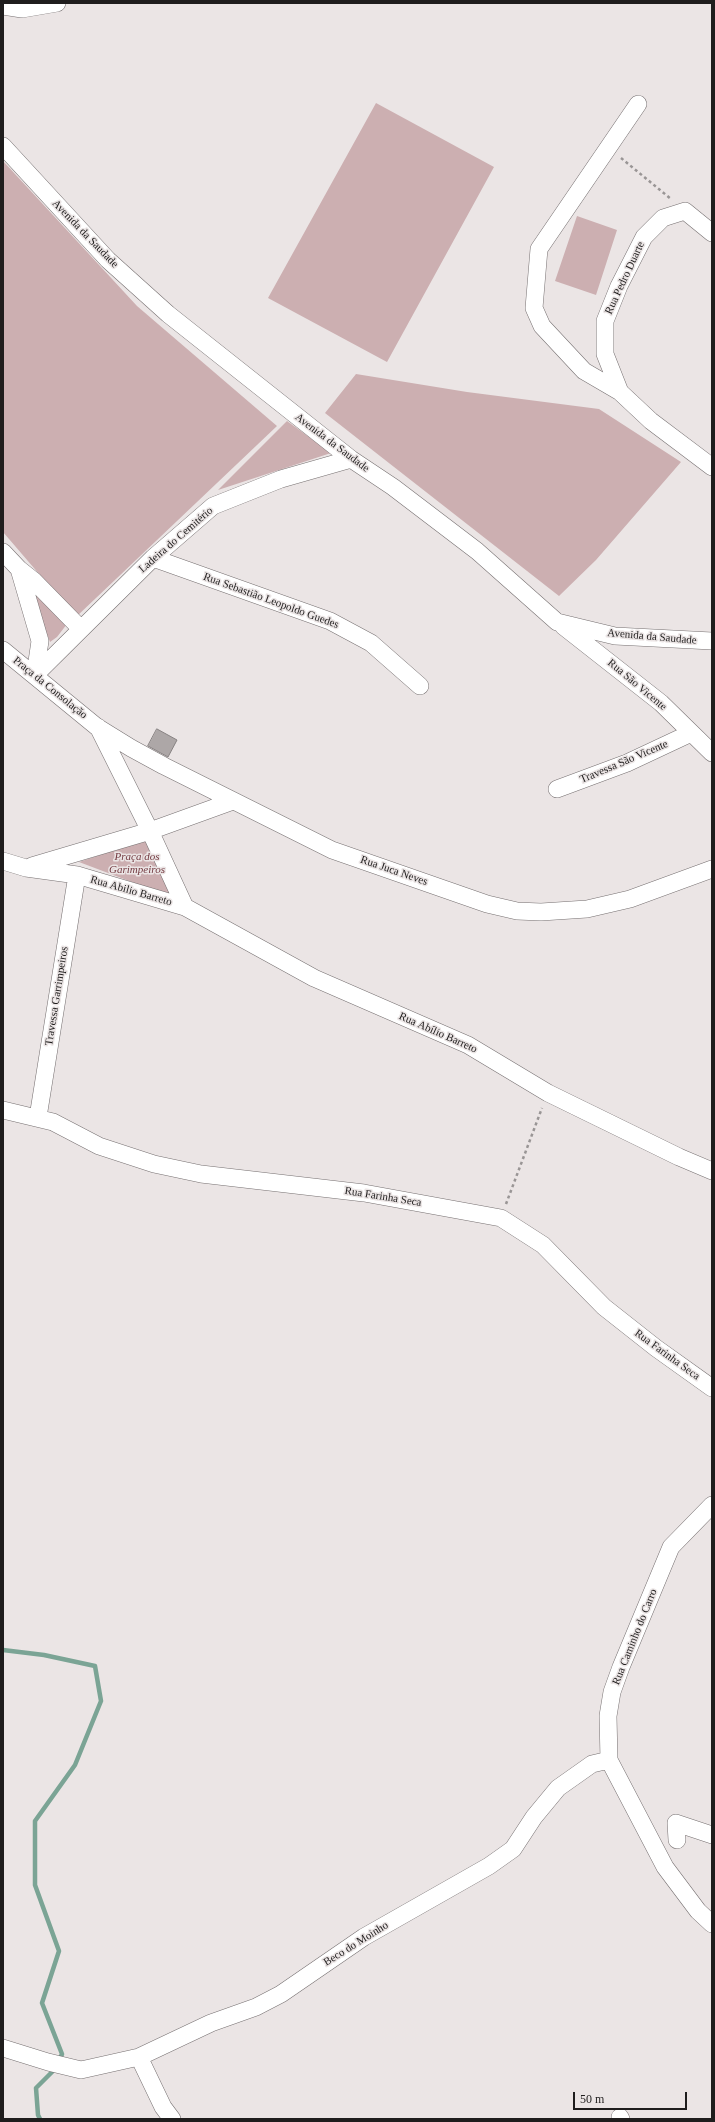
<!DOCTYPE html>
<meta charset="utf-8">
<style>
body{margin:0}
#map{position:relative;width:715px;height:2122px;overflow:hidden;background:#ebe5e5;font-family:Georgia,serif}
canvas{display:block}
.frame{position:absolute;inset:0;border:4px solid #1f1d1d;pointer-events:none}
.scale{position:absolute;left:573px;top:2092px;width:114px;height:18px;box-sizing:border-box;border:2px solid #1f1d1d;border-top:0;padding-left:5px;font-size:12px;line-height:14px;white-space:nowrap;color:#1f1d1d;-webkit-text-stroke:3px #ebe5e5;paint-order:stroke}
</style>
<div id="map">
<canvas width="715" height="2122"></canvas>
<div class="frame"></div>
<div class="scale">50 m</div>
</div>
<script>
const c = document.querySelector('canvas').getContext('2d');
c.lineJoin = 'round';
function paint(path, color) {
  c.fillStyle = color;
  c.fill(path, 'evenodd');
}
function trace(path, color, width, dash) {
  c.strokeStyle = color;
  c.lineWidth = width;
  c.lineCap = dash ? 'butt' : 'round';
  c.setLineDash(dash || []);
  c.stroke(path);
}
function label(font, color, halo, rows, align = 'center') {
  c.font = font + ' Georgia,serif';
  c.lineWidth = 3;
  c.setLineDash([]);
  c.textBaseline = 'middle';
  c.strokeStyle = halo;
  c.fillStyle = color;
  for (const [text, x, y, turn = 0] of rows) {
    c.save();
    c.translate(x, y);
    c.rotate((+turn || 0) * Math.PI / 180);
    c.textAlign = isNaN(turn) ? turn : align;
    if (halo) c.strokeText(text, 0, 0);
    c.fillText(text, 0, 0);
    c.restore();
  }
}
paint(new Path2D(`
 M 376,103 L 494,167 L 387,362 L 268,298 Z
 M 3,161 L 137,306 L 277,426 L 76,617 L 3,532 Z
 M 577,216 L 617,230 L 596,295 L 555,281 Z
 M 356,374 L 467,392 L 599,409 L 681,462 L 596,560 L 559,596 L 325,413 Z
 M 287,421 L 331,453 L 218,490 Z
 M 31,593 L 41,594 L 67,624 L 57,637 L 50,642 Z
 M 147,839 L 174,898 L 79,862 Z`), '#ccafb1');
trace(new Path2D(`
 M 3,1650 L 44,1655 L 95,1666 L 101,1701 L 75,1765 L 35,1821 L 35,1885 L 59,1951 L 42,2003 L 62,2054 L 59,2061
 M 40,2119 L 38,2115 L 36,2088 L 56,2068`), '#7ba495', 4.5);
const building = new Path2D(`
 M 157,729 L 177,740 L 168,757 L 148,746 Z`);
paint(building, '#ada7a7');
trace(building, '#878282', 1);
const minor = new Path2D(`
 M 3,6 L 22,9 L 57,3
 M 3,146 L 108,260 L 168,314 L 351,459 L 393,487 L 477,551 L 557,622 L 615,636 L 712,641
 M 712,233 L 685,211 L 663,218 L 644,237 L 619,286 L 605,321 L 605,354 L 620,392 L 651,421 L 712,467
 M 620,392 L 584,371 L 542,326 L 534,308 L 539,249 L 638,104
 M 3,552 L 19,569 L 40,641 L 35,675
 M 153,558 L 330,621 L 371,643 L 420,686
 M 19,569 L 34,581 L 81,629
 M 563,626 L 661,703 L 712,753
 M 3,650 L 97,727 L 131,748 L 164,766 L 332,850 L 487,904 L 517,911 L 541,912 L 587,909 L 630,899 L 712,869
 M 35,675 L 153,558 L 213,506 L 281,479 L 351,459
 M 98,727 L 150,831 L 185,907
 M 557,789 L 627,763 L 691,733
 M 3,861 L 26,868 L 77,875 L 185,907 L 314,978 L 468,1045 L 548,1093 L 679,1157 L 712,1171
 M 32,866 L 150,831 L 233,801
 M 3,1110 L 53,1122 L 99,1146 L 154,1164 L 201,1174 L 364,1193 L 501,1218 L 543,1245 L 604,1307 L 656,1348 L 712,1388
 M 38,1117 L 77,875
 M 712,1505 L 671,1547 L 621,1667 L 612,1692 L 608,1716 L 609,1760 L 665,1867 L 698,1911 L 712,1924
 M 677,1840 L 676,1823 L 712,1835
 M 3,2048 L 48,2062 L 81,2070 L 139,2057 L 211,2023 L 256,2007 L 281,1994 L 364,1937 L 489,1866 L 513,1849 L 534,1817 L 558,1788 L 592,1764 L 609,1760
 M 139,2057 L 163,2107 L 172,2119
 M 620,2117 L 621,2119`);
trace(minor, '#767071', 18);
trace(new Path2D(`
 M 621,158 L 671,199
 M 506,1204 L 542,1108`), '#999595', 2.5, [3, 3]);
trace(minor, '#fff', 17);
label('11px', '#1f1d1d', '#ebe5e5', [
 ["Avenida da Saudade",85,234,46],
 ["Rua Pedro Duarte",625,278,-65],
 ["Avenida da Saudade",332,443,37],
 ["Ladeira do Cemitério",176,540,-41],
 ["Rua Sebastião Leopoldo Guedes",271,601,20],
 ["Avenida da Saudade",652,637,5],
 ["Rua São Vicente",637,685,40],
 ["Praça da Consolação",50,688,39],
 ["Travessa São Vicente",624,762,-23],
 ["Rua Juca Neves",394,871,19],
 ["Rua Abilio Barreto",131,891,16],
 ["Travessa Garrimpeiros",57,996,-81],
 ["Rua Abílio Barreto",438,1033,24],
 ["Rua Farinha Seca",383,1197,9],
 ["Rua Farinha Seca",667,1355,36],
 ["Rua Caminho do Carro",635,1637,-68],
 ["Beco do Moinho",356,1944,-32]
]);
label('italic 11px', '#733a41', '#ebe5e5', [
 ["Praça dos",137,857],
 ["Garimpeiros",137,870]
]);
</script>
